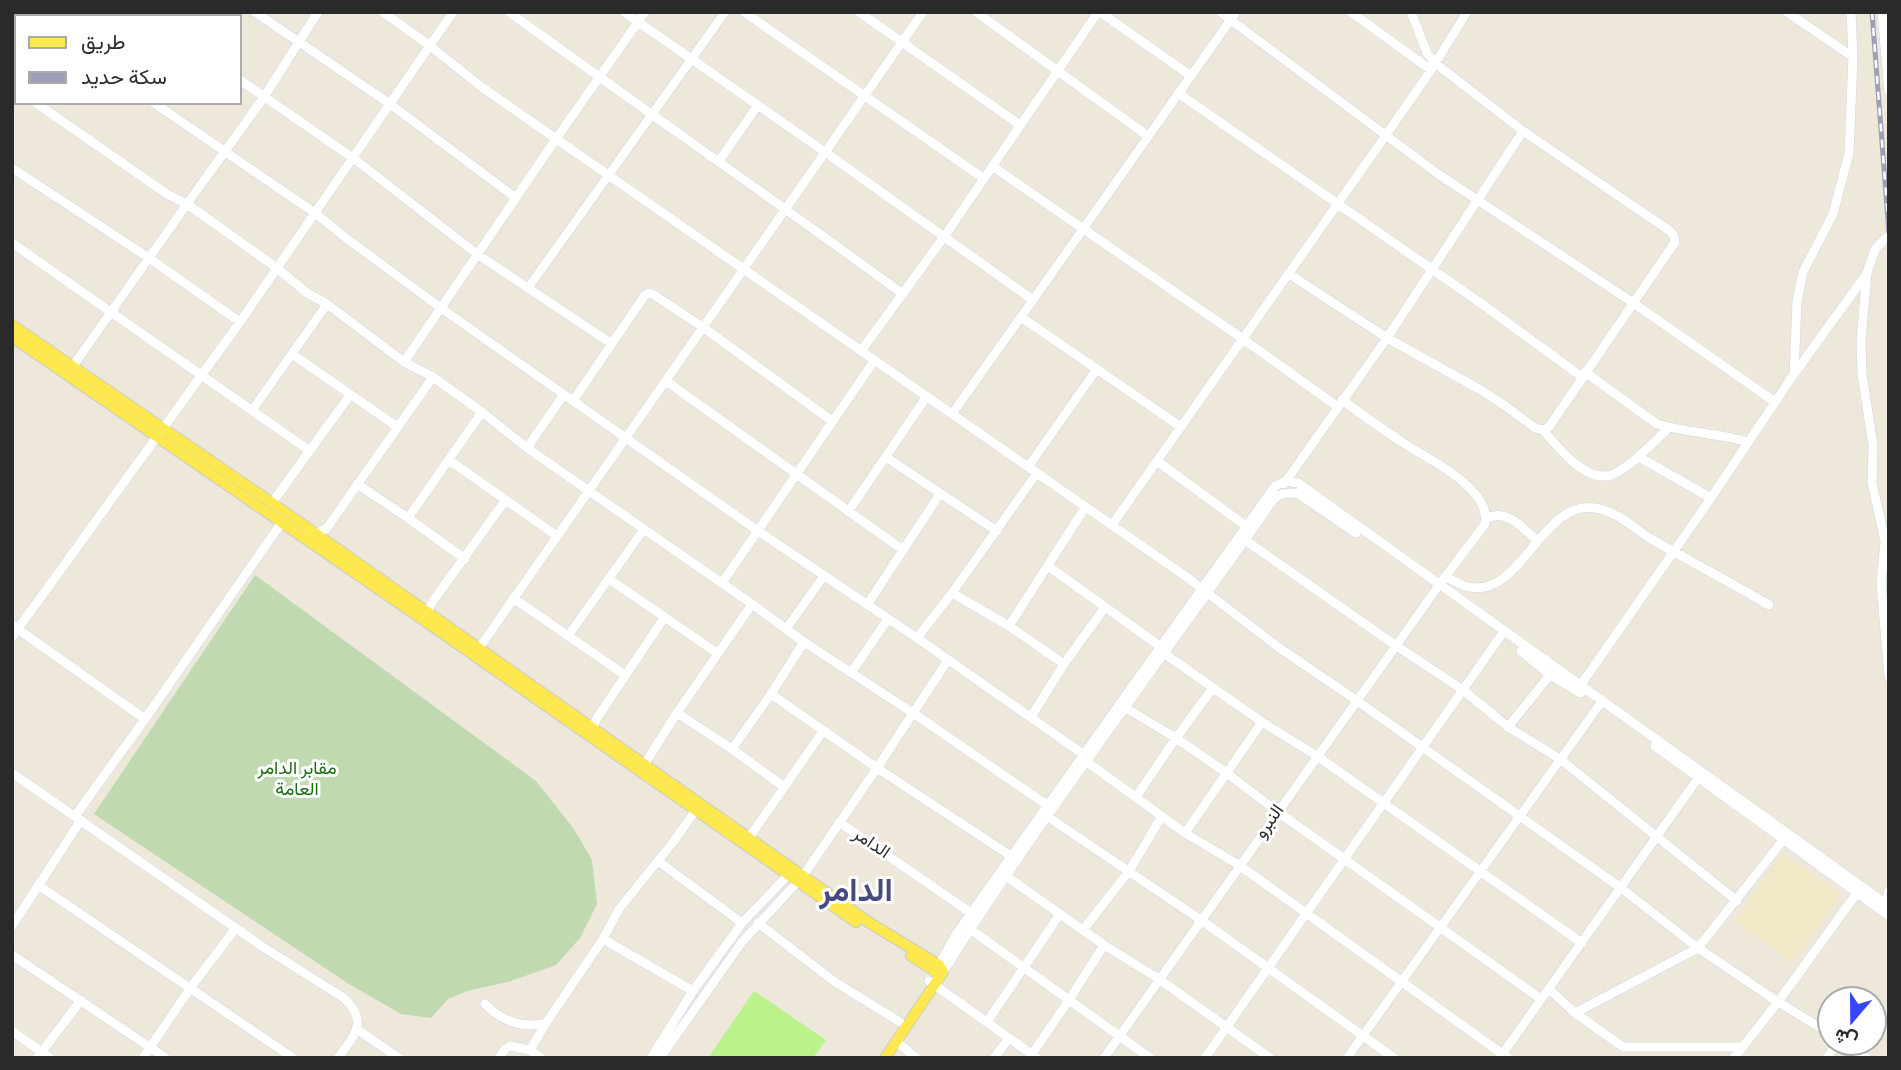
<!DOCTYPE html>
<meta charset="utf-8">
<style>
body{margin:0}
#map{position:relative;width:1901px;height:1070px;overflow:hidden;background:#eee8db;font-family:"Titillium Web",Vazirmatn,sans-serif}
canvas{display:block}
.frame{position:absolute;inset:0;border:14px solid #2a2a2a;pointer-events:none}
.legend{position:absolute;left:14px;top:14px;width:228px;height:91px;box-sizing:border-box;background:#fff;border:2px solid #aaa;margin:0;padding:9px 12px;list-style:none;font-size:21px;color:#2a2a2a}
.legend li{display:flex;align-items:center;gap:14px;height:35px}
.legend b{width:35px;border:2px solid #aaa}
.north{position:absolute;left:1817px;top:986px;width:70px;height:70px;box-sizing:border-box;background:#fff;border:2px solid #aaa;border-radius:50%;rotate:200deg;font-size:19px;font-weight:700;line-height:28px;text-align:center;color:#2a2a2a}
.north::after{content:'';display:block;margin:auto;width:24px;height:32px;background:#3646ff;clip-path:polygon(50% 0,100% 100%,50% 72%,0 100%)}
</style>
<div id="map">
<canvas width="1901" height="1070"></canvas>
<div class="frame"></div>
<ul class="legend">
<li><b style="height:9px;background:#fee850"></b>طريق</li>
<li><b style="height:9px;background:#9d9eb7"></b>سكة حديد</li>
</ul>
<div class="north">ش</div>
</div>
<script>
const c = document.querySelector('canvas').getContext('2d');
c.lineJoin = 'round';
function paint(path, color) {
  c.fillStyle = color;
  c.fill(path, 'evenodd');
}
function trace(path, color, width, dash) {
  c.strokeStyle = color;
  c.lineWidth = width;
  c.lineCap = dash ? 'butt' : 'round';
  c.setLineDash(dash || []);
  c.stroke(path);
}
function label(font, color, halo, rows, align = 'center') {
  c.font = font + ' "Titillium Web",Vazirmatn,sans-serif';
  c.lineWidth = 6;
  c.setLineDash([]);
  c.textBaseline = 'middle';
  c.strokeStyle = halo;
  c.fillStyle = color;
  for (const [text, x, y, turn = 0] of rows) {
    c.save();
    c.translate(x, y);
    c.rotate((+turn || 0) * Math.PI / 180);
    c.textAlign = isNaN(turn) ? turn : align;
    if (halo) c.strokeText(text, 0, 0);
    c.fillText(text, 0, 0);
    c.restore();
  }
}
paint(new Path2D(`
 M 1782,853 L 1841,894 L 1792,963 L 1735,921 Z`), '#f1e8c8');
paint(new Path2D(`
 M 255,575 L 536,781 L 574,829 L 592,860 L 597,904 L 580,938 L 556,965 L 508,982 L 467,991 L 448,999 L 431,1018 L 401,1014 L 349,984 L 94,814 Z`), '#c0d9b0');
paint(new Path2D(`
 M 754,991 L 826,1040 L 813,1058 L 708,1058 Z`), '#bcf28c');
const minor = new Path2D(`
 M 140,12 L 145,16
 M 255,12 L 390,104 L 516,198
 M 383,12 L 430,46 L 483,88 L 1188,578 L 1278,647 L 1356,700 L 1621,888 L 1698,948 L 1778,1002 L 1831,1034
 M 509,12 C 640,107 773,199 903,294
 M 624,12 L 825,152 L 1033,300 L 1236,12
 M 744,12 L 983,178
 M 859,12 L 1020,125
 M 976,12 L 1148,136
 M 1100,12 L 1191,76
 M 1220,12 L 1438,174 L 1632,302 L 1775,402
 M 1351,12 L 1431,70
 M 1787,12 L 1853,57
 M 1882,12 L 1889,91
 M 44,16 L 47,12
 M 12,54 L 16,50
 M 240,80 L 353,158 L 477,254 L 612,344
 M 12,86 L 16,89
 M 1178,93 L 1482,304 L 1582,377
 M 36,103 L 167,194 L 187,204 L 277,268 L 307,293 L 327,304 L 404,362 L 433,377 L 482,412 L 527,448 L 752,604 L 801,640 L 913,713 L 1047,805
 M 154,103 L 315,213 L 346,238 L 441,308 L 758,531 L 917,638 L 1083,754
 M 719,161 L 758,105
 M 992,166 L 1243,339 L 1338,407
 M 12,168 L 149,258 L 240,322
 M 12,243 L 310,451
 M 1867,273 L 1861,341 L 1862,374 L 1873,445 L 1872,483 L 1885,541 L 1881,584 L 1889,677
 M 1289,274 L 1387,338 L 1479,389 L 1504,405 L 1535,428 L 1543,430 L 1549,427 L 1675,242 L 1674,236 L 1670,231 L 1523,131
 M 528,288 L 725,12
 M 1021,317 L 1181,427
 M 861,351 L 944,237 L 1098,12
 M 292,354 L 396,426
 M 404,362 L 556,139 L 645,12
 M 73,366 L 187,204 L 264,97 L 318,12
 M 1585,372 L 1657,424 C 1687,433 1718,433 1748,442
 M 1795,373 L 1867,273 L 1875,249 L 1889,235
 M 666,381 L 903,550
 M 1342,400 C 1363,415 1383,430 1405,444 C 1428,459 1457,472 1475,494 C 1482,502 1487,513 1485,524 L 1442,581
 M 573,401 L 645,295 L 649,293 L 654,295 L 704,328 L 832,421
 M 253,409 L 327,304
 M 952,414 L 1033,300
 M 1543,430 C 1553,441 1562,453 1573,462 C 1581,469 1593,476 1603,476 C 1621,478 1656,440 1668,428
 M 527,448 L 564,394
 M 886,457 L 997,531
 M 1639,457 L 1711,498
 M 449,460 L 557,536
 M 1157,461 L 1246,526
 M 1028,467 L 1097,369
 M 357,484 L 408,518 L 465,559
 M 1284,484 L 1387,338 L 1523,131 L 1435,63 L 1427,53 L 1411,12
 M 272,503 L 350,395
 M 848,512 L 927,396
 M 408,518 L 482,412
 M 1486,518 C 1509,509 1521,527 1538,541
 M 1112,525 L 1386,135 L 1431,70 L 1467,12
 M 311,537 L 327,528 L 433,377
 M 1245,540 L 1395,645 L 1463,690 L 1508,727 L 1560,759 L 1737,901
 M 1048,566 L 1161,647
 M 1446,577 C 1452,580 1459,584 1465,586 C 1521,603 1540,499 1595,508 C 1616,511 1634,528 1651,539 C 1690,561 1730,582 1769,605
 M 609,579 L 717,653
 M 722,583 L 874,361
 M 952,593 L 1009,626 L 1064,664
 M 513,598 L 625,675
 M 867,605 L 940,494
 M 427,613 L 433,601 L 505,501
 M 12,625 L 145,719
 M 1009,626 L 1086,506
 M 786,629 L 824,576
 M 568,636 L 644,529
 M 12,637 L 240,322 L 453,12
 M 917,638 L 952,593 L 1037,473
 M 1521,651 L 1550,675 L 1581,693
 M 475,654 L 923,12
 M 1165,654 L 1262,722 L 1317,756 L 1582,943
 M 851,673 L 888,619
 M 1580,686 L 1711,498 L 1794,374 L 1797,302 L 1803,272 L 1833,214 L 1849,153 L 1853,57 L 1851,12
 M 771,694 L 804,642
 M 1126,708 L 1176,738 L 1228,774 L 1278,812 L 1541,999
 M 677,713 L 732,749 L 784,787
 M 1031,717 L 1064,664 L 1105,607
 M 1508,727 L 1550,675
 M 592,729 L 597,718 L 664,618
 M 1655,746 L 1889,916
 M 732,749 L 771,694 L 877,768 L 1011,856
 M 1087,762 L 1185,833 L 1239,865 L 1508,1058
 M 642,768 L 677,713 L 752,604
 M 12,773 L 263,947 L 344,998 C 369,1023 355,1034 338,1058
 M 1136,797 L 1176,738 L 1213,688
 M 75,816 L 145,719 L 282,522
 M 1048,817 L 1201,920 L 1394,1058
 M 839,822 L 971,913
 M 1185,833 L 1262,722
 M 751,840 L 751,835 L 823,731
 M 658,861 L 742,923
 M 1006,876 L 1104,945 L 1159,979 L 1270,1058
 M 38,885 L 293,1058
 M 1885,907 L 1889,890
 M 758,923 L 835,982 L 900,1022
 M 12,926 L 81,820
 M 970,929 L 1150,1058
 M 1083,930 L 1129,871 L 1162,816
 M 603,939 L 693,991 L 742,923 L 792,871
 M 12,955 L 166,1058
 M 939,965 L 957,933 L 1000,872 L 1275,486 L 1286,481 L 1298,483 L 1889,906
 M 943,972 C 1045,810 1164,658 1273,500 L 1281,494 L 1297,493 L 1356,533
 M 929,981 L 1037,1058
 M 1549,989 L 1575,1013 L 1623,1047 L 1742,1047
 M 485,1004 C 501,1021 523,1029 546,1023
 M 1575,1013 L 1698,948 L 1784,839
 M 987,1022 L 1060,914
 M 358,1030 L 399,1058
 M 12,1031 L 50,1058
 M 896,1041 L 916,1058
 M 1844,1042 L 1866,1058
 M 530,1050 L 546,1023 L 603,939 L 619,909 L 674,841 L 695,811
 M 1032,1054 L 1069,1000 L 1104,945
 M 1501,1056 L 1701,774
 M 37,1058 L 81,1000
 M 143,1058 L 191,987 L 236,928
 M 499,1058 L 505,1049 L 510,1046 L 530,1050 L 541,1058
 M 651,1058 L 693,991
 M 660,1058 L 742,942 L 803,876 L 877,768 L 948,660
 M 994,1058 L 1009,1038
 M 1104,1058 L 1437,588
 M 1205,1058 L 1502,634
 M 1347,1058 L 1600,704
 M 1734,1058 L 1778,1002 L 1857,893
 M 1827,1058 L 1838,1042`);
const major = new Path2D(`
 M 12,325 L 272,503 L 870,923 L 939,965 L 943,972 L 885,1058
 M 12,337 L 422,619 L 856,922
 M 911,956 L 935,971 L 938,978`);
trace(minor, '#d0d2e5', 10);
trace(major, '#ccc', 12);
trace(minor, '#fff', 9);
trace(major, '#fee850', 10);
const rail = new Path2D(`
 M 1872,12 L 1889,233`);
trace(rail, '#9d9eb7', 5);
trace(rail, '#fff', 2.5, [8]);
label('18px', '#1c6e13', '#fff', [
 ["مقابر الدامر",297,770],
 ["العامة",297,791]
]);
label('18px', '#2a2a2a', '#fff', [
 ["النبرو",1270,822,-55],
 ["الدامر",871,844,34]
]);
label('bold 32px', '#464a7f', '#fff', [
 ["الدامر",856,893]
]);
</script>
